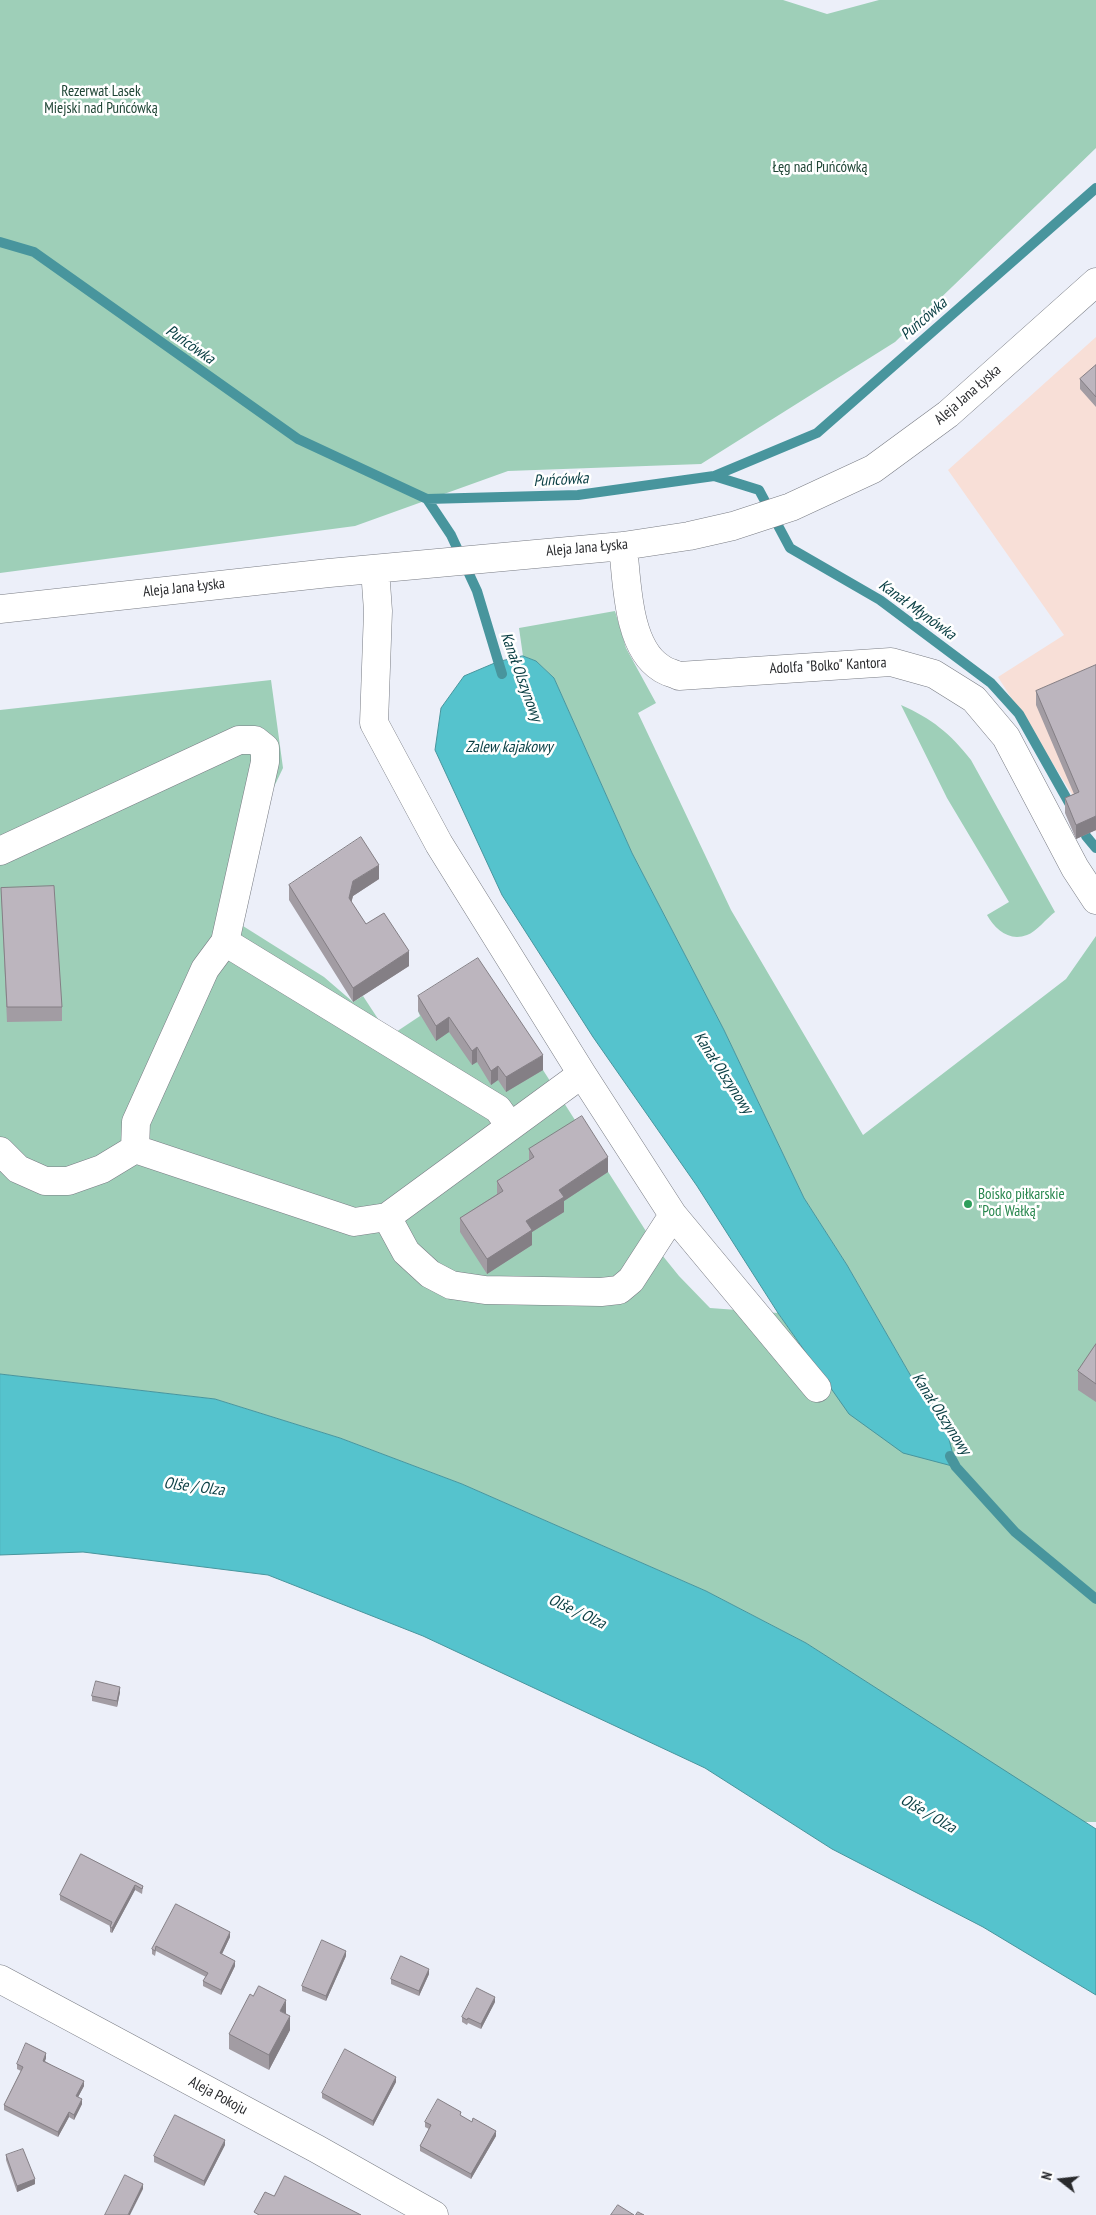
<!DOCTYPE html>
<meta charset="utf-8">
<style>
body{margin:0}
#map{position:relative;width:1096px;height:2215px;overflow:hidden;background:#eceff9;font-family:"PT Sans Narrow",sans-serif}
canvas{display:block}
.north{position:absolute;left:1036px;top:2155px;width:50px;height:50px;-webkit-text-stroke:4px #fff;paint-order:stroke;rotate:286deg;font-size:14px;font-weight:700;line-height:20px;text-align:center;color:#292a2d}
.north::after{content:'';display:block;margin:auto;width:18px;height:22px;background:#292a2d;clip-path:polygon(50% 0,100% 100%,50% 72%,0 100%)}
</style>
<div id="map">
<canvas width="1096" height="2215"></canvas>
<div class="north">N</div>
</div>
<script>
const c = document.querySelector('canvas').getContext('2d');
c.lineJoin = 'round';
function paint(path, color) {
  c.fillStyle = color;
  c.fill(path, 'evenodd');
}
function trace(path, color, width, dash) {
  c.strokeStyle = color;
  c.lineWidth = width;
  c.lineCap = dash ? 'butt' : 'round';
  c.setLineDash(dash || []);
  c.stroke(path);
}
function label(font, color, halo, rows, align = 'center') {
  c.font = font + ' "PT Sans Narrow",sans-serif';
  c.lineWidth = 5;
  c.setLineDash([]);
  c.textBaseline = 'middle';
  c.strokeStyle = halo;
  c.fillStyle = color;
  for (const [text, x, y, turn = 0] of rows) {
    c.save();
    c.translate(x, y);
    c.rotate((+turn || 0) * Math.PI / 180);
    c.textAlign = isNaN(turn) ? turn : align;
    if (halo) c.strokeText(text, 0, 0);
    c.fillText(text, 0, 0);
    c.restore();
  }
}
paint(new Path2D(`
 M 1096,337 L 1096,832 L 998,677 L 1064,635 L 948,470 Z`), '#f8dfd7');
paint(new Path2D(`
 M 0,0 L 783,0 L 827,14 L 879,0 L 1096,0 L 1096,148 L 895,342 L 701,464 L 508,471 L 355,526 L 0,573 Z
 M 615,611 L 626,648 L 656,703 L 638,713 L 731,910 L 863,1135 L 1066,979 L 1096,936 L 1096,1822 L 1083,1822 L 806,1643 L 706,1591 L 462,1484 L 340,1438 L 215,1399 L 0,1374 L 0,710 L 271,680 L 283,768 L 272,791 L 243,926 L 324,977 L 353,1002 L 363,996 L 384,1028 L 393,1034 L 420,1016 L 418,1011 L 543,1070 L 658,1250 L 679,1276 L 710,1308 L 778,1313 L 817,1369 L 946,1427 L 912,1378 L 847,1265 L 804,1198 L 724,1030 L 632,853 L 554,678 L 536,661 L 523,656 L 519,628 Z
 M 901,705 C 931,718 951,734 971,760 L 1055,912 C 1047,918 1036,932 1027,935 C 1009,942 995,929 987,915 L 1009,902 L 947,798 Z`), '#9ecfb8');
const water = new Path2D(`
 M 523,656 L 536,661 L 554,678 L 632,853 L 724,1030 L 804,1198 L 847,1265 L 912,1378 L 946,1427 L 956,1467 L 903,1453 L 849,1414 L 778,1313 L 697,1186 L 593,1037 L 502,895 L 435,750 L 441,708 L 464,676 L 497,662 Z
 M 0,1374 L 215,1399 L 340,1438 L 462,1484 L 706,1591 L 806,1643 L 1096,1829 L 1096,1995 L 983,1927 L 832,1849 L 705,1768 L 423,1636 L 268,1575 L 83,1552 L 0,1555 Z`);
paint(water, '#55c3cd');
trace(water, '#48959d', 1);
trace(new Path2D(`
 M 0,242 L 34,252 L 298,439 L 427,499 L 578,495 L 714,476 L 817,433 L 1096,188
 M 714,476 L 759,490 L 790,548 L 880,600 L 991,683 L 1019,714 L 1072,808
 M 427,499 L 451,535 L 477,591 L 502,674
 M 1086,836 L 1096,848
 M 950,1456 L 956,1467 L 1015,1532 L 1096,1599`), '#48959d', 10);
const minor = new Path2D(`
 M 623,546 C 627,581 627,647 661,668 C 666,672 673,673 679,676 L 891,662 L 934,674 L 974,699 L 1006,737 L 1075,868 L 1096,900
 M 375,569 L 378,611 L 374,723 L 439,844 L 582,1074 L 673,1215 L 817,1388
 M 0,609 L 329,573 L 623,546 L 689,536 L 733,526 L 791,507 L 873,469 L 948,414 L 1096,282
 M 0,851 L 239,740 L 255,740 L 265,748 L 265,762 L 225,942 L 498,1109 L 510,1126
 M 135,1149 L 136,1122 L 205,969 L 225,942
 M 0,1151 L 18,1169 L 45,1181 L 68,1181 L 102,1169 L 135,1149 L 354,1222 L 387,1217 L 582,1074
 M 387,1217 L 406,1252 L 430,1274 L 451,1285 L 485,1290 L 601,1292 L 619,1290 L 631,1280 L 673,1215
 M 0,1979 L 317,2149 L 434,2215`);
trace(minor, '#797c84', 29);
trace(minor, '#fff', 28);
paint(new Path2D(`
 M 1096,365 L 1096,407 L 1080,389 L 1080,379 Z
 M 1096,665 L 1096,830 L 1076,839 L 1065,813 L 1065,798 L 1074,794 L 1036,705 L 1036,691 Z
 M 379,879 L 353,896 L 351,902 L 366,924 L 409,966 L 353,1002 L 289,900 L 289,885 Z
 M 1,888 L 62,1007 L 62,1021 L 7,1022 Z
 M 418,996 L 543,1070 L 506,1092 L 498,1080 L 491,1085 L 477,1062 L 472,1065 L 449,1032 L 436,1041 L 418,1011 Z
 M 529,1149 L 608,1172 L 564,1201 L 564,1212 L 532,1232 L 532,1245 L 487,1274 L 460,1232 L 460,1218 L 497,1194 L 497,1181 L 529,1161 Z
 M 1096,1344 L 1096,1402 L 1078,1390 L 1078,1371 Z
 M 120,1692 L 117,1707 L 92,1701 L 92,1696 Z
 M 81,1854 L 143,1886 L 142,1894 L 135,1890 L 112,1933 L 110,1932 L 110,1926 L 60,1900 L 60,1895 Z
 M 176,1904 L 230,1937 L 222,1954 L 235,1966 L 221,1995 L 203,1986 L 203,1981 L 206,1977 L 156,1951 L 155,1956 L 152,1954 L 152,1949 Z
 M 346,1956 L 326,2001 L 302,1991 L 302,1986 Z
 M 429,1974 L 419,1996 L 391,1984 L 391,1979 Z
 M 495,2002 L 481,2029 L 468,2023 L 467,2025 L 462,2022 L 462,2017 Z
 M 286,2013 L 290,2030 L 269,2070 L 229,2049 L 229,2034 Z
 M 46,2058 L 45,2061 L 84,2086 L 78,2097 L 82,2104 L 74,2120 L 69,2117 L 58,2137 L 4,2110 L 4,2105 L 21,2071 L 17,2069 L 17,2064 Z
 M 396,2082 L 373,2126 L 322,2098 L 322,2093 Z
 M 461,2116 L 496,2136 L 471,2179 L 420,2151 L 420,2146 L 429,2129 L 425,2127 L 425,2122 Z
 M 225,2145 L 204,2186 L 154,2162 L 154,2156 Z
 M 6,2155 L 35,2184 L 17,2192 L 6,2160 Z`), '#a29ca3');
paint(new Path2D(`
 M 1096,816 L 1096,830 L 1076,839 L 1076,825 Z
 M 379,865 L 379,879 L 353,896 L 349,912 L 349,898 L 353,881 Z
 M 409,951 L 409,966 L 353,1002 L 353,988 Z
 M 449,1017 L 449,1032 L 436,1041 L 436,1026 Z
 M 477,1047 L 477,1062 L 472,1065 L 472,1051 Z
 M 543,1055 L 543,1070 L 506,1092 L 506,1077 Z
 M 498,1066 L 498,1080 L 491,1085 L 491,1071 Z
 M 608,1157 L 608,1172 L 564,1201 L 564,1212 L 532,1232 L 532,1245 L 487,1274 L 487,1259 L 559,1190 Z
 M 120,1687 L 120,1692 L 117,1707 L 117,1701 Z
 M 135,1885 L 135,1890 L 112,1933 L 112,1928 Z
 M 230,1932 L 230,1937 L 220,1958 L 220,1953 Z
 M 346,1951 L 346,1956 L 326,2001 L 326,1996 Z
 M 235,1961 L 235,1966 L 221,1995 L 221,1990 Z
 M 429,1969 L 429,1974 L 419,1996 L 419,1991 Z
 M 495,1997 L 495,2002 L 481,2029 L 481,2024 Z
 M 286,2000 L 286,2014 L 280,2011 Z
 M 290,2016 L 290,2030 L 269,2070 L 269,2055 Z
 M 46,2053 L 46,2058 L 43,2066 L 43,2061 Z
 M 396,2077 L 396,2082 L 373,2126 L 373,2121 Z
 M 84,2081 L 84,2086 L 76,2101 L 76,2096 Z
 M 82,2099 L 82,2104 L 74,2120 L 74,2115 Z
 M 69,2112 L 69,2117 L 58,2137 L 58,2132 Z
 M 496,2131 L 496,2136 L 471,2179 L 471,2174 Z
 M 225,2140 L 225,2145 L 204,2186 L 204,2181 Z
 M 35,2179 L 35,2184 L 17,2192 L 17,2186 Z
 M 143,2184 L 143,2189 L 130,2215 L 128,2215 Z`), '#847f85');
const building = new Path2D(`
 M 1096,365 L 1096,397 L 1080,379 Z
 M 1096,665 L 1096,816 L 1076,825 L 1065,798 L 1079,792 L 1036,691 Z
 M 361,837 L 379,865 L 353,881 L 349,898 L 366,924 L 384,913 L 409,951 L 353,988 L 289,885 Z
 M 54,886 L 62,1007 L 7,1007 L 1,888 Z
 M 478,958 L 543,1055 L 506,1077 L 498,1066 L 491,1071 L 477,1047 L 472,1051 L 449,1017 L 436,1026 L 418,996 Z
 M 582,1116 L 608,1157 L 559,1190 L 564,1197 L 526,1221 L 532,1230 L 487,1259 L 460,1218 L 503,1191 L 497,1181 L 534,1157 L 529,1149 Z
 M 1096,1344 L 1096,1384 L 1078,1371 Z
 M 96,1681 L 120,1687 L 117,1701 L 92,1696 Z
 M 81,1854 L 143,1886 L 142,1889 L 135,1885 L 112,1928 L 110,1927 L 112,1922 L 60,1895 Z
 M 176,1904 L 230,1932 L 220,1953 L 235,1961 L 221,1990 L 203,1981 L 208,1973 L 156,1946 L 155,1951 L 152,1949 Z
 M 322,1940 L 346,1951 L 326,1996 L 302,1986 Z
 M 401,1956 L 429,1969 L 419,1991 L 391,1979 Z
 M 259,1986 L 286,2000 L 280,2011 L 290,2016 L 269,2055 L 229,2034 L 250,1994 L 253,1996 Z
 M 477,1988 L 495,1997 L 481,2024 L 468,2018 L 467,2020 L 462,2017 Z
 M 26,2043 L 46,2053 L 43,2061 L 84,2081 L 76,2096 L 82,2099 L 74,2115 L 69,2112 L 58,2132 L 4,2105 L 23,2067 L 17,2064 Z
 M 345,2049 L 396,2077 L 373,2121 L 322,2093 Z
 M 438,2099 L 461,2112 L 460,2115 L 472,2122 L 473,2118 L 496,2131 L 471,2174 L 420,2146 L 431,2125 L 425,2122 Z
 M 175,2115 L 225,2140 L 204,2181 L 154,2156 Z
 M 23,2149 L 35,2179 L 17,2186 L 6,2155 Z
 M 125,2175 L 143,2184 L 128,2215 L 105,2215 Z
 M 285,2176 L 361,2215 L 259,2215 L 254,2212 L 265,2192 L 274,2196 Z
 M 618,2205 L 634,2215 L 611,2215 Z
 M 638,2212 L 644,2215 L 636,2215 Z`);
paint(building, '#bcb5be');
trace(building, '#847f85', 1);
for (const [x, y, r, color] of [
 [968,1204,5,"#2e9e5b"]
]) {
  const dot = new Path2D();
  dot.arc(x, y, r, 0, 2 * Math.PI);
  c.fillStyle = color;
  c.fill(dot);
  trace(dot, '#fff', 2);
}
label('15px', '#1f4535', '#fff', [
 ["Rezerwat Lasek",101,92],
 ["Miejski nad Puńcówką",101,109],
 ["Łęg nad Puńcówką",820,168]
]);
label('15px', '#292a2d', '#fff', [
 ["Aleja Jana Łyska",968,395,-41],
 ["Aleja Jana Łyska",587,548,-5],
 ["Aleja Jana Łyska",184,588,-6],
 ["Adolfa \"Bolko\" Kantora",828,666,-3],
 ["Aleja Pokoju",218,2096,28]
]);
label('15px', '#27864d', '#fff', [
 ["Boisko piłkarskie",978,1195],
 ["\"Pod Wałką\"",978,1212]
], 'left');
label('italic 16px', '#093e43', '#fff', [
 ["Puńcówka",924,319,-41],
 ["Puńcówka",190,345,35],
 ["Puńcówka",561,480,-3],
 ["Kanał Młynówka",917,610,36],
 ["Kanał Olszynowy",521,677,70],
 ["Zalew kajakowy",509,747],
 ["Kanał Olszynowy",723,1073,57],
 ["Kanał Olszynowy",941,1414,57],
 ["Olše / Olza",194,1487,7],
 ["Olše / Olza",577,1612,25],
 ["Olše / Olza",928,1814,30]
]);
</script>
